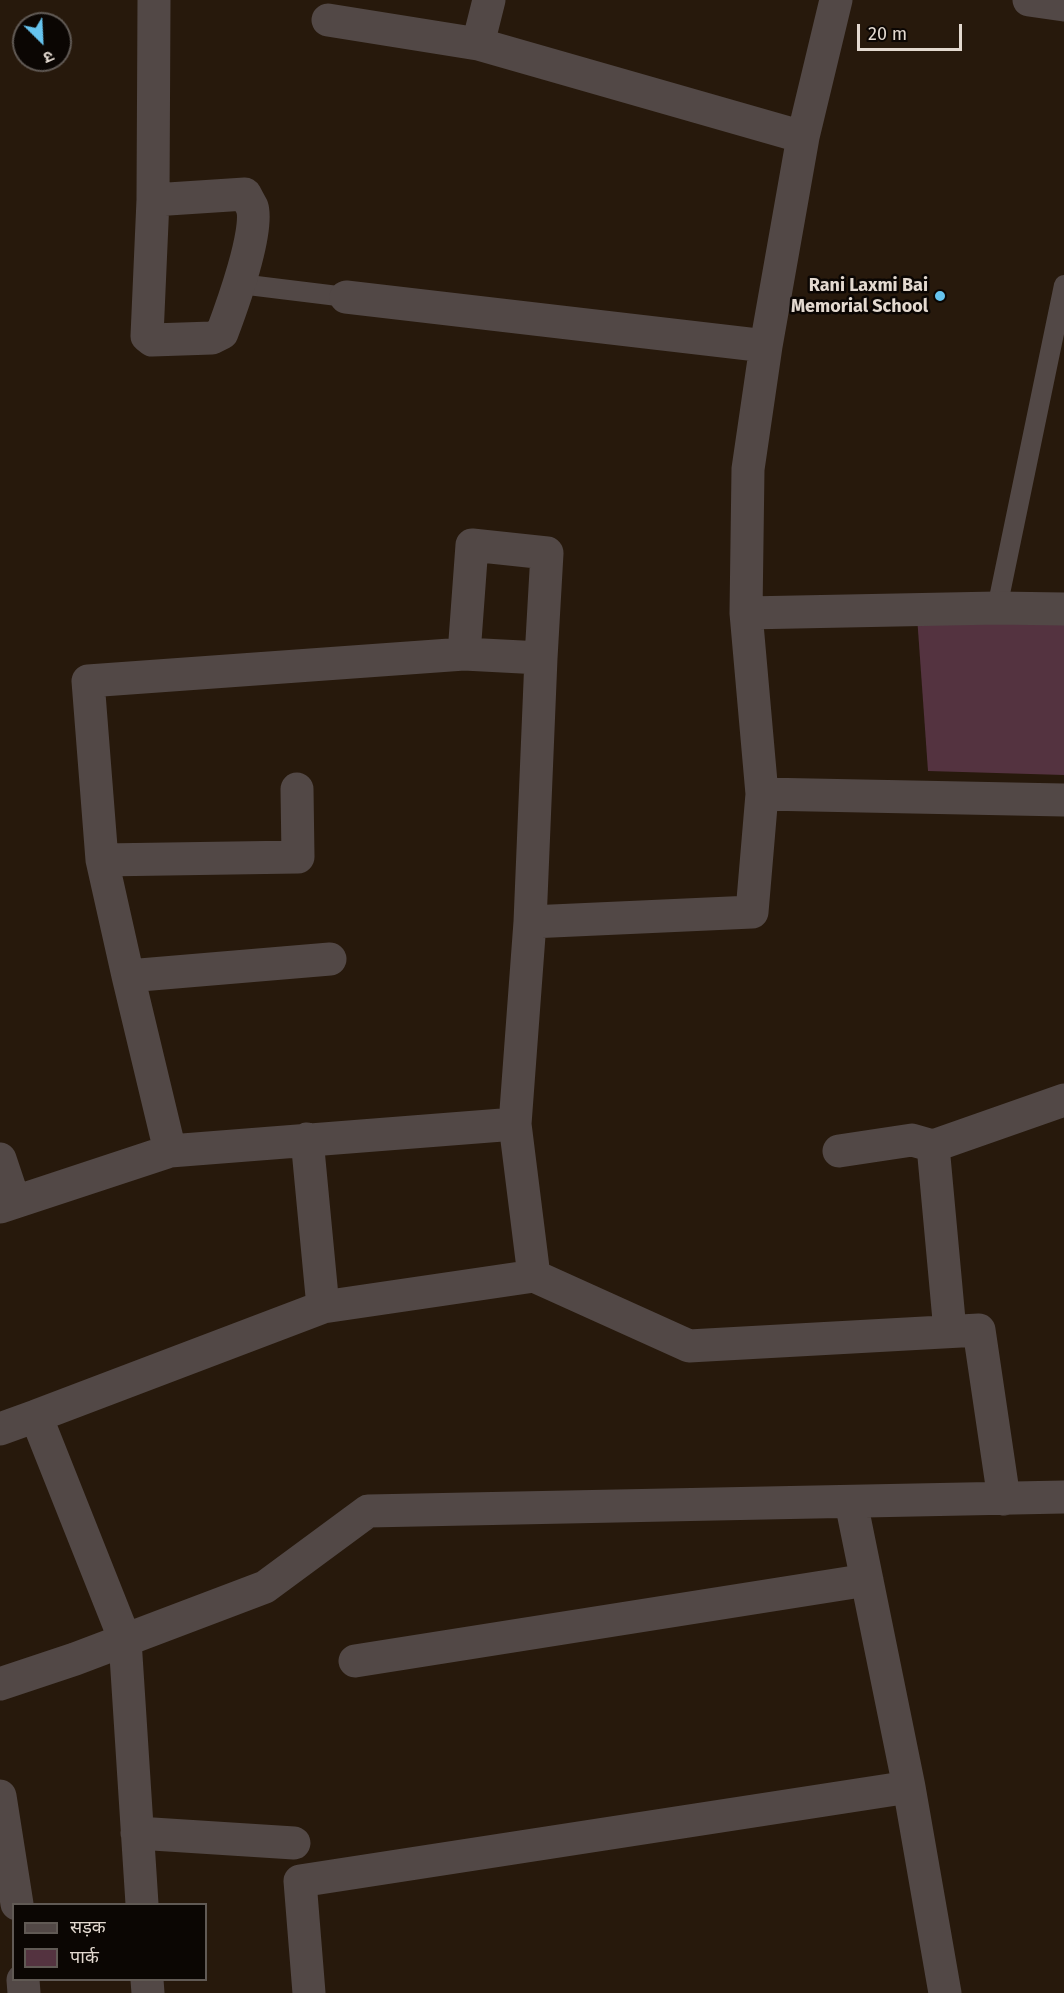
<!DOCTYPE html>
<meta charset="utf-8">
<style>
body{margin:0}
#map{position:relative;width:1064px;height:1993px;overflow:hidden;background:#27190c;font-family:"Fira Sans","Noto Sans Devanagari",sans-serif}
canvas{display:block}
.legend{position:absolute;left:12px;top:1903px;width:195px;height:78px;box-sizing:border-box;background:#0b0603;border:2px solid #615a55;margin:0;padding:8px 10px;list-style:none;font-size:18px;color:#e3d9d0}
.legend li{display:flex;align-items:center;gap:12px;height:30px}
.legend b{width:30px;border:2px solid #615a55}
.north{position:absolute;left:12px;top:12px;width:60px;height:60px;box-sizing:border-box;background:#0b0603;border:2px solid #615a55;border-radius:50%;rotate:156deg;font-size:16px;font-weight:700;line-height:24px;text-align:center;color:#e3d9d0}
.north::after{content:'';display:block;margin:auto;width:21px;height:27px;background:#66c4ef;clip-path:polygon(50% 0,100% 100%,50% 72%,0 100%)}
.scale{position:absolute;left:857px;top:24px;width:105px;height:27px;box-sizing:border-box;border:3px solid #e3d9d0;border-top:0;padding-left:8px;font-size:18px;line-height:21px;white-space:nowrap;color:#e3d9d0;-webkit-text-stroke:4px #0b0603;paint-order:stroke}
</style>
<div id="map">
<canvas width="1064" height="1993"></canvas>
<ul class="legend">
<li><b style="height:8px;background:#524846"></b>सड़क</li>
<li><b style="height:16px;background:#543340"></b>पार्क</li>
</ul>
<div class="north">उ</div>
<div class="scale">20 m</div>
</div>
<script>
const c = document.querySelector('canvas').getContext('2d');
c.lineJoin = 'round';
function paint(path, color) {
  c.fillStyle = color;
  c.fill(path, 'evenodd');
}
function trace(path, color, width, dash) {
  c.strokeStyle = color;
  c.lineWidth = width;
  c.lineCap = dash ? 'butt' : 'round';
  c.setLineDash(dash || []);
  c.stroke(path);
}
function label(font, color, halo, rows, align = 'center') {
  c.font = font + ' "Fira Sans",sans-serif';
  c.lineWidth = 5;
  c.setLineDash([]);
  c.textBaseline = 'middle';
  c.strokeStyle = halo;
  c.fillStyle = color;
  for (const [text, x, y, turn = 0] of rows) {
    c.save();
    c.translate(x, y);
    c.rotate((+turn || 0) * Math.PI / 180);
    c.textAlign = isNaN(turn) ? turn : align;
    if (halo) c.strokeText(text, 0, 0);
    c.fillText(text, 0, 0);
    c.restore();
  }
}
paint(new Path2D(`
 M 917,616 L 1064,618 L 1064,775 L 928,771 Z`), '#543340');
trace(new Path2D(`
 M 240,284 L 346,297
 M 997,608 L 1064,285`), '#524846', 20);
trace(new Path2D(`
 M 1029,0 L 1064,5
 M 328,20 L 478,44 L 803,137
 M 478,44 L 489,0
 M 153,200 L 245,194 C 247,198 250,203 252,207 C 260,230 231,309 222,333 L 212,338 L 152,340 L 147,336 L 153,200 L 154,0
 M 346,297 L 766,346
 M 746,613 L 997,608 L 1064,609
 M 762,794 L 1064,800
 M 102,860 L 298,857 L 297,789
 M 530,922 L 541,658
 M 128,976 L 102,860 L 88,681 L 464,654 L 472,545 L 547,553 L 541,658 L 464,654
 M 515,1124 L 534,1276
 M 307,1139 L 323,1307
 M 933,1146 L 950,1331
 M 170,1151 L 128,976 L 330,959
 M 839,1151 L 912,1140 L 933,1146 L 1064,1100
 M 0,1159 L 14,1201
 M 0,1207 L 170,1151 L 515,1124 L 530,922 L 752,912 L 762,794 L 746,613 L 748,469 L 766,346 L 803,137 L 836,0
 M 0,1429 L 36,1416
 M 851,1502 L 909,1787 L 945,1993
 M 355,1661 L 867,1580
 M 0,1684 L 75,1659 L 265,1587 L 368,1511 L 1064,1497
 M 0,1796 L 17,1904
 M 137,1833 L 294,1843
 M 142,1904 L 125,1640 L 36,1416 L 323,1307 L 534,1276 L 689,1346 L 979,1330 L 1004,1499
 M 23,1980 L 24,1993
 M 147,1980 L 148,1993
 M 309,1993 L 300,1881 L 909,1787`), '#524846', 33);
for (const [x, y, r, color] of [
 [940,296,6,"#66c4ef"]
]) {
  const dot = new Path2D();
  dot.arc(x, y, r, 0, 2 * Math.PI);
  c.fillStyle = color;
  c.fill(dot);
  trace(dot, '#0b0603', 2);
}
label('bold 18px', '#e3d9d0', '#0b0603', [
 ["Rani Laxmi Bai",928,286],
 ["Memorial School",928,307]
], 'right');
</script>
